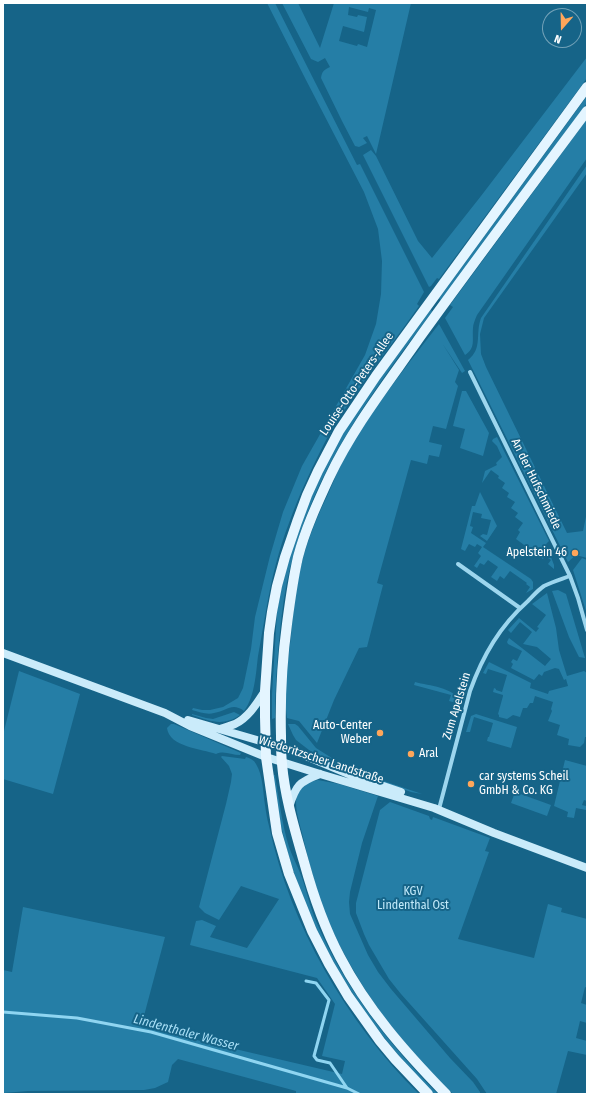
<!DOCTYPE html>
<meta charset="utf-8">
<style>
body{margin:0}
#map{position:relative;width:590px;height:1097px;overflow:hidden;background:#166488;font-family:"Fira Sans Condensed",sans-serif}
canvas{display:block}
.frame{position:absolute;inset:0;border:4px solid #fff;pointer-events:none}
.north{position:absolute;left:542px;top:8px;width:40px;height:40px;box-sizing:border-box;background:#166488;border:1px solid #73a2b8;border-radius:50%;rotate:200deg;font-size:11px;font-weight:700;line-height:16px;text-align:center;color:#fff}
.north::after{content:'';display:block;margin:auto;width:14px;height:18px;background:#ffa65a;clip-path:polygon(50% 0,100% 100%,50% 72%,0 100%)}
</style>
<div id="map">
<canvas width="590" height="1097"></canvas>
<div class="frame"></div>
<div class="north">N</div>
</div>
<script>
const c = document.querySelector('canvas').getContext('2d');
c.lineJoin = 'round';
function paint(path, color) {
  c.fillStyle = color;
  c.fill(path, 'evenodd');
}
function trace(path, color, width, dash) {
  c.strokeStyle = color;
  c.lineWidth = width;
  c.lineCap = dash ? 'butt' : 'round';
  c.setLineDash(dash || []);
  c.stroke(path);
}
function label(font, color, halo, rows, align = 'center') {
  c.font = font + ' "Fira Sans Condensed",sans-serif';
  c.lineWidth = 4;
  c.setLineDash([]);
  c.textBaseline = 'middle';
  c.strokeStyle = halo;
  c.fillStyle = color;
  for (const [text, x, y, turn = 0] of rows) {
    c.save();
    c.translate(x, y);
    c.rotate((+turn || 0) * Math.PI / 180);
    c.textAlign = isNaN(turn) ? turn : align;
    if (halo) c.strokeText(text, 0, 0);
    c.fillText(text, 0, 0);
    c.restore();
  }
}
paint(new Path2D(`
 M 267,3 L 275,3 L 357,165 L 360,164 L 424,292 L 417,304 L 419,306 C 388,350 353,393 326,440 C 312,467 299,495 289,523 C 279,549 272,577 267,605 C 264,622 261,639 258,656 C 256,672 255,697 244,711 C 232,702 227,711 214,713 C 207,715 200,712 192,710 L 193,708 L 202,710 L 210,710 L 223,707 L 238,698 L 243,688 L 251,649 L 255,617 L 270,556 L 283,512 L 302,466 L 365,355 L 376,324 L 381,294 L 382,261 L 378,229 L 364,192 L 306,80 Z
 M 282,3 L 298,3 L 320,48 L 334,3 L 411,3 L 376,154 L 367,136 L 363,138 L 367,143 L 359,147 L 355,146 L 342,121 L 321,78 C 322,71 324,70 330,67 L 325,58 L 318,62 L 311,59 ZM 349,7 L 368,12 L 369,8 L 376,10 L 367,47 L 358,44 L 357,46 L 339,41 L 343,26 L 364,32 L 367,17 L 358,15 L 357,17 L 348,15 Z
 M 587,57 L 587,78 L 439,279 L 437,278 L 431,286 L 429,287 L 363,155 L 371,150 L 376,156 L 418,241 L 432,258 L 481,196 Z
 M 587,96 L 587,103 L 441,301 L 439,298 Z
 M 587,119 L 587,158 L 477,315 C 475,320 473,324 473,328 C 472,340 476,348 465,355 L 445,318 L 453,307 L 450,305 Z
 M 587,165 L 587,173 L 484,318 L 480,334 L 481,354 L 486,367 L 567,533 L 583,531 L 587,512 L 587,558 L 576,555 L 568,562 L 468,360 C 483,348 475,334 481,318 Z
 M 431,309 L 432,312 C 372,392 314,469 290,568 C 285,589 282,610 280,631 C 277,660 275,689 275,718 L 272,719 L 272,694 L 277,612 L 281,590 L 288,562 L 309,502 L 333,450 L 350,422 L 363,402 Z
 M 439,324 L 465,371 L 462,373 L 442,343 L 459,370 L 455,382 L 458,386 L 446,429 L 433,426 L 429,442 L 442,445 L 439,457 L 429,455 L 427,464 L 411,460 L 377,583 L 383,585 L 367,647 L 359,648 L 334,700 L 317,743 L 299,721 L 287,718 C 283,694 288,661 291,636 C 293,611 296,586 302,562 C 308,538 318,515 328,494 C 337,473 346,453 358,434 C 383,396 411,360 439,324 Z
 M 462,391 L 466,391 L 489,433 L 483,456 L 460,448 L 465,429 L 453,426 Z
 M 497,437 L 549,541 L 546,544 L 554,565 L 554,569 L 548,564 L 551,560 L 545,556 L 543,559 L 516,539 L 520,532 L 518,530 L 523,523 L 515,517 L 518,513 L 511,508 L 515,502 L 507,497 L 509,493 L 502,488 L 505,483 L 498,478 L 499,476 L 491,470 L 482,483 L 485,471 L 497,465 L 496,463 L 502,457 L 497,446 L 492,441 L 493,439 Z
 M 480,492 L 497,526 L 487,541 L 480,536 L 483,534 L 487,535 L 491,520 L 481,518 L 482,514 L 473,512 L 470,526 L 473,527 L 471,533 L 486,543 L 483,547 L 531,579 L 533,582 L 533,589 L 526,593 L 530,587 L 526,584 L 527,583 L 510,571 L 504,579 L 500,576 L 497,581 L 491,577 L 498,567 L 488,560 L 484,565 L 480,563 L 477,568 L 474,566 L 481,556 L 478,553 L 482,547 L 477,544 L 475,547 L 469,544 L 465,551 L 461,549 L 472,506 L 475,506 Z
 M 582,558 L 587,560 L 587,614 L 573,570 Z
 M 558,590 L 566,594 L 585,658 L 579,657 L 569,637 L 552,591 Z
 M 547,593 L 556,628 L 559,650 L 567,676 L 584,671 L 587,673 L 587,737 L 585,737 L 584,743 L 580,747 L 568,745 L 569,739 L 557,735 L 560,725 L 548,721 L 552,711 L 551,709 L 553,702 L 535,696 L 533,703 L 530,703 L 527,708 L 523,708 L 520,717 L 513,715 L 507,719 L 499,717 L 499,715 L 498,714 L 503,696 L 503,695 L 493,692 L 494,688 L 496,689 L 496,690 L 502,692 L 507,675 L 488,669 L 486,674 L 483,673 L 489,662 L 531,683 L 530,688 L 548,694 L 549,691 L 568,686 L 566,679 L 564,680 L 559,669 L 555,668 L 544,672 L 542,676 L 539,674 L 534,680 L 511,668 L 513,664 L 511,662 L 513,659 L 517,661 L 522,651 L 508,644 L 507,642 L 509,638 L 545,666 L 551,659 L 537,647 L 523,644 L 532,632 L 520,622 L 511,633 L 508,630 L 519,618 L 536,632 L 539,628 L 537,627 L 546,615 L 532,604 Z
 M 19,671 L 80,694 L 53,794 L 3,779 L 3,735 Z
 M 415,682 C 430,686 452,687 461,701 L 460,704 L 449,701 L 451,695 L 414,685 Z
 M 234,712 L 240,715 C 223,727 210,721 192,715 L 192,714 L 206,718 L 213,719 Z
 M 476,714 L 517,727 L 511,748 L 487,741 L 488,737 L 489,737 L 493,723 L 474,717 L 470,732 L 466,732 L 471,716 Z
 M 171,724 L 174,724 L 241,753 L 240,755 C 231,755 224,750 216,754 C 202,749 169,747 167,728 Z
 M 288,724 L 295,724 L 298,726 L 316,748 L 338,762 L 375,778 L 422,794 L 411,792 L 374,779 L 327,760 L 309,750 L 296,740 L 293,735 Z
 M 222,756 L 245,759 L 246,757 C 250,758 254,760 256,764 C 263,775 263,792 265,805 C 266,812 267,819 269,826 C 290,925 347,1023 419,1094 L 296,1094 L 296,1091 L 178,1059 L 172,1065 L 168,1082 L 155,1088 L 144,1090 L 28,1091 L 3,1093 L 3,970 L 12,972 L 23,907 L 165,937 L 141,1027 L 342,1074 L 345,1061 L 322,1056 L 335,1004 L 317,978 L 190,945 L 196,921 L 202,920 L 216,926 L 210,937 L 247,948 L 279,899 L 241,886 L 219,920 L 205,913 L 199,907 L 226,804 L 231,782 L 232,774 L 229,766 L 221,757 Z
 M 565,760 L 587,766 L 587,801 L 584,800 L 582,805 L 586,806 L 586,810 L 576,808 L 574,818 L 567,817 L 568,812 L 554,806 Z
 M 274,775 L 275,775 C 279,799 282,824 289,847 C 293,858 298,867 302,878 C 307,892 310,907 316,921 C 344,987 388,1043 438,1094 L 434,1094 C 349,1007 286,899 273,776 Z
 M 318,780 L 339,784 L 378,796 L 362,843 L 350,892 L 349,902 L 350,914 L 368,955 L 378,972 L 391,989 L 450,1058 L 473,1082 L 480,1092 L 480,1094 L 453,1094 C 435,1076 417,1058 401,1039 C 375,1007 352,971 334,934 C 319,903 310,867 302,833 C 297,812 286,785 318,780 Z
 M 515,792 L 551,805 L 547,816 L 511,803 Z
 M 390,802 L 429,816 L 430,819 L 432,820 L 433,817 L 490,838 L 485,851 L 489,852 L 458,939 L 534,958 L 548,904 L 562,908 L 561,912 L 587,919 L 587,988 L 585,987 L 581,1003 L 587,1005 L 587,1023 L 580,1021 L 576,1038 L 587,1041 L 587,1055 L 568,1051 L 556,1094 L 487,1094 L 477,1079 L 401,994 L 389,979 L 369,945 L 364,934 L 356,913 L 356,903 L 380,810 Z`), '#257ea6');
trace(new Path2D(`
 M 306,981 L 316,983 L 329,1000 L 314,1056 L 317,1060 L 330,1063 L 347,1088
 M 3,1012 L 77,1018 L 151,1032 L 347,1088 L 359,1094`), '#8fd5f1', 3);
trace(new Path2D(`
 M 470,372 L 570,576 L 578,598 L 587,630
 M 458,564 L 520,608
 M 439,809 L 470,691 C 483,655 500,626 528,601 C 533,596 538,590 544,586 C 552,582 562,579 570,576`), '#9dd6ee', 4);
trace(new Path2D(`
 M 3,653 L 165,713 L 190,726 L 266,757 L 320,774 L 434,808 L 494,833 L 587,868
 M 188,720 L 281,747 L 306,756 L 351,775 L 401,792
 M 220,729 C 225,727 230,726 235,724 C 249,717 257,703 265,691
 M 289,807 C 296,785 299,782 320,774`), '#caebfa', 8);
trace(new Path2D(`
 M 428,1094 L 395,1059 L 380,1041 L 348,996 L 329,964 L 312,931 L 289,874 L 277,833 L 266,757 L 265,717 L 265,691 L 269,633 L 272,612 L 277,586 L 285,557 L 297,522 L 307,495 L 318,471 L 339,431 L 376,376 L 587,87
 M 446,1094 C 405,1052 367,1009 340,957 C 324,927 313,895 304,862 C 295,830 285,798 282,764 C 281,755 281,745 281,736 C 280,698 282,661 287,624 C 290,601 293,579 298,557 C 305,530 317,504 329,478 C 353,427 388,383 420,337 C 475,261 531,186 587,111`), '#e4f5ff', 10);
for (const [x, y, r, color] of [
 [575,553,4,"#ffa65a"],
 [380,733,4,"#ffa65a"],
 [411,754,4,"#ffa65a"],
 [471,784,4,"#ffa65a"]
]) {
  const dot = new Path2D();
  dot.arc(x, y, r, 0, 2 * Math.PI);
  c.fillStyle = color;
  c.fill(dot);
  trace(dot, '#166488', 1.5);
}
label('12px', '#fff', '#166488', [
 ["Louise-Otto-Peters-Allee",357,384,-56],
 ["An der Hufschmiede",536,484,64],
 ["Zum Apelstein",457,706,-73],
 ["Wiederitzscher Landstraße",321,760,18]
]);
label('12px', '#fff', '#166488', [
 ["Apelstein 46",567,553],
 ["Auto-Center",372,726],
 ["Weber",372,740],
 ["Aral",419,754,"left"],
 ["car systems Scheil",479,777,"left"],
 ["GmbH & Co. KG",479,791,"left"]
], 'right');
label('12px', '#c2eafa', '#166488', [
 ["KGV",413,892],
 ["Lindenthal Ost",413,906]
]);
label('italic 13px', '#a8dff6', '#166488', [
 ["Lindenthaler Wasser",186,1033,15]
]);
</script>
